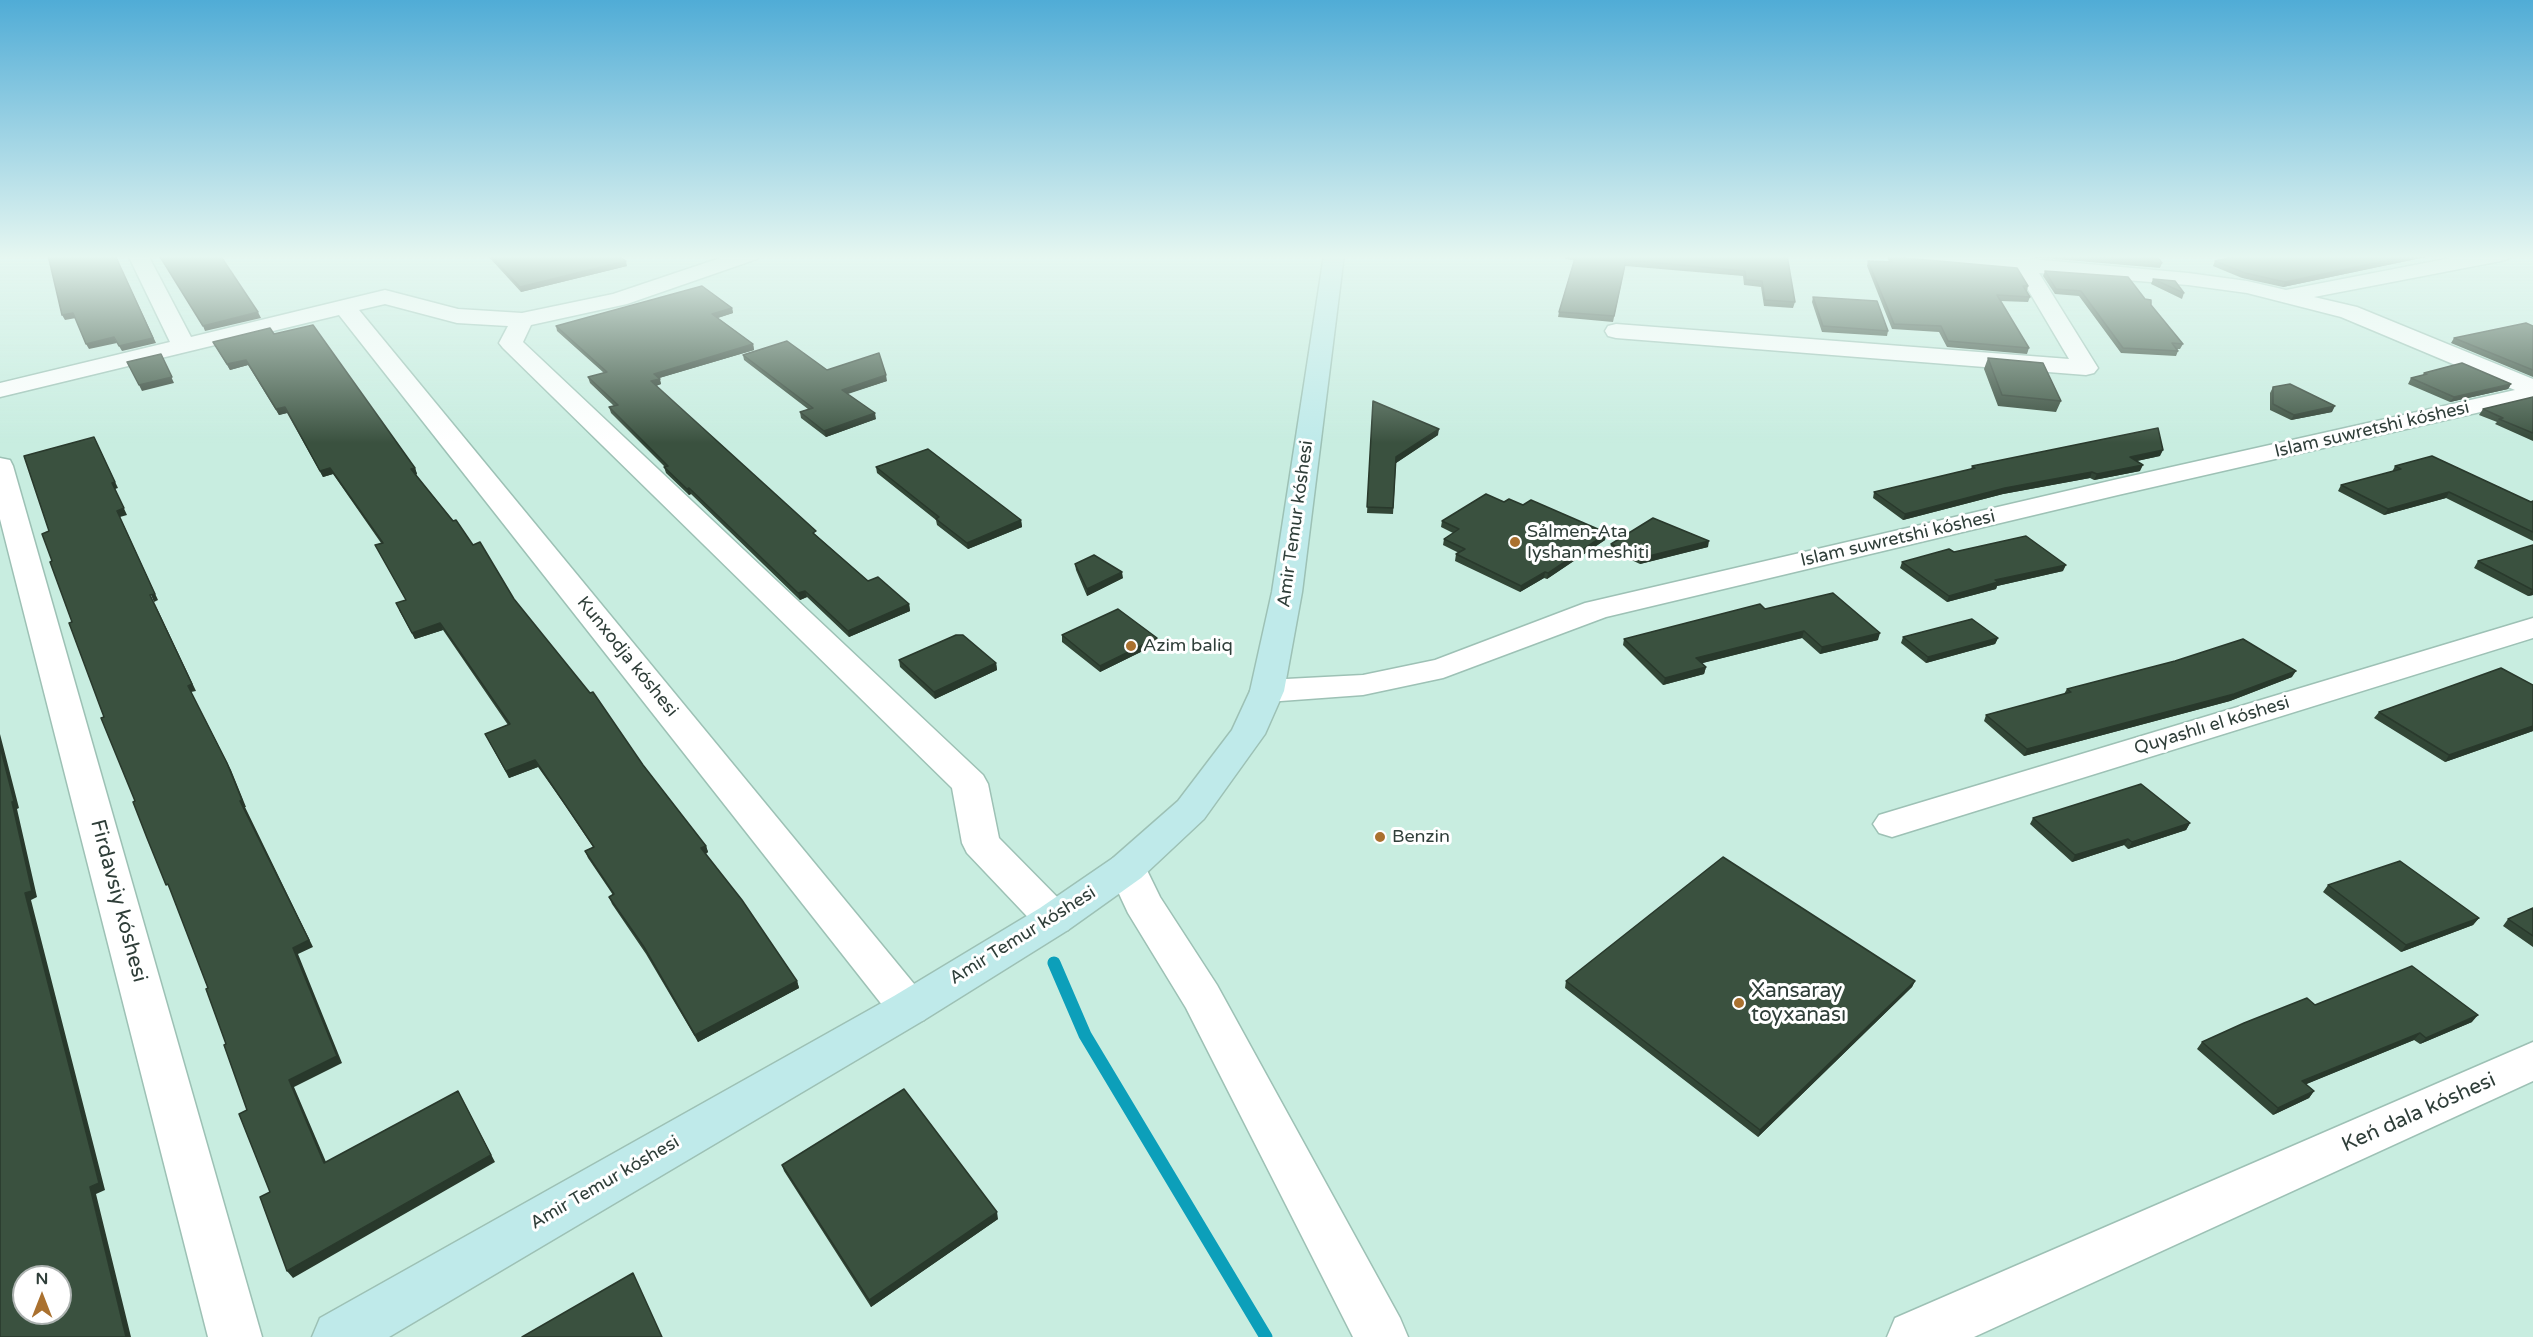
<!DOCTYPE html>
<meta charset="utf-8">
<style>
body{margin:0}
#map{position:relative;width:2533px;height:1337px;overflow:hidden;background:#c8ede0;font-family:"Varela Round",sans-serif}
canvas{display:block}
.north{position:absolute;left:12px;top:1265px;width:60px;height:60px;box-sizing:border-box;background:#fff;border:2px solid #acb2b0;border-radius:50%;rotate:0deg;font-size:16px;font-weight:700;line-height:24px;text-align:center;color:#2f3e39}
.north::after{content:'';display:block;margin:auto;width:21px;height:27px;background:#aa712f;clip-path:polygon(50% 0,100% 100%,50% 72%,0 100%)}
</style>
<div id="map">
<canvas width="2533" height="1337"></canvas>
<div class="north">N</div>
</div>
<script>
const c = document.querySelector('canvas').getContext('2d');
c.lineJoin = 'round';
function trace(path, color, width, dash) {
  c.strokeStyle = color;
  c.lineWidth = width;
  c.lineCap = dash ? 'butt' : 'round';
  c.setLineDash(dash || []);
  c.stroke(path);
}
function paint(path, color) {
  c.fillStyle = color;
  c.fill(path, 'evenodd');
}
function label(font, color, halo, rows, align = 'center') {
  c.font = font + ' "Varela Round",sans-serif';
  c.lineWidth = 6;
  c.setLineDash([]);
  c.textBaseline = 'middle';
  c.strokeStyle = halo;
  c.fillStyle = color;
  for (const [text, x, y, turn = 0] of rows) {
    c.save();
    c.translate(x, y);
    c.rotate((+turn || 0) * Math.PI / 180);
    c.textAlign = isNaN(turn) ? turn : align;
    if (halo) c.strokeText(text, 0, 0);
    c.fillText(text, 0, 0);
    c.restore();
  }
}
trace(new Path2D(`
 M 1053,962 L 1054,965`), '#0c9fba', 10);
trace(new Path2D(`
 M 1054,963 L 1085,1035 L 1266,1337`), '#0c9fba', 13);
const street = new Path2D(`
 M 128,255 L 148,255 L 191,337 L 385,290 L 458,309 L 522,313 L 613,294 L 729,255 L 760,255 L 757,259 L 627,304 L 531,325 L 523,342 L 983,775 L 988,784 L 999,838 L 1068,908 L 1074,919 L 1068,930 L 1054,934 L 1040,930 L 967,853 L 962,843 L 952,788 L 503,348 L 499,343 L 508,326 L 457,323 L 385,304 L 359,310 L 924,996 L 931,1008 L 924,1020 L 909,1025 L 894,1020 L 339,315 L 0,397 L 0,383 L 170,342 Z
 M 1894,255 L 2009,258 L 2008,255 L 2028,255 L 2031,259 L 2188,273 L 2247,281 L 2286,290 L 2466,255 L 2511,255 L 2508,259 L 2501,261 L 2314,297 L 2357,307 L 2533,379 L 2533,400 L 2118,495 L 1606,617 L 1443,678 L 1363,695 L 1267,702 L 1255,698 L 1250,691 L 1255,684 L 1267,680 L 1363,675 L 1435,660 L 1585,603 L 2118,479 L 2515,390 L 2341,317 L 2247,293 L 2188,285 L 2039,273 L 2098,368 L 2094,373 L 2086,375 L 1616,338 L 1608,336 L 1605,331 L 1608,326 L 1616,324 L 2069,359 L 2017,271 L 1904,261 L 1897,259 Z
 M 0,458 L 10,460 L 13,466 L 262,1337 L 208,1337 L 0,519 Z
 M 2533,618 L 2533,638 L 1892,837 L 1879,833 L 1873,824 L 1879,815 Z
 M 1127,854 L 1141,858 L 1160,897 L 1217,985 L 1400,1318 L 1408,1337 L 1353,1337 L 1186,1008 L 1128,913 L 1107,868 L 1113,858 Z
 M 2533,1042 L 2533,1081 L 1974,1337 L 1887,1337 L 1895,1318 Z`);
const secondary = new Path2D(`
 M 1324,255 L 1344,255 L 1302,592 L 1284,691 L 1265,734 L 1204,819 L 1141,878 L 1068,930 L 924,1020 L 389,1337 L 312,1337 L 320,1318 L 894,996 L 1040,908 L 1113,858 L 1178,801 L 1232,730 L 1250,691 L 1272,592 Z`);
trace(street, '#9dc1b5', 3);
trace(secondary, '#9dc1b5', 3);
paint(street, '#fff');
paint(secondary, '#bfeaea');
paint(new Path2D(`
 M 487,255 L 617,255 L 627,266 L 521,292 Z
 M 1566,255 L 1787,255 L 1795,302 L 1793,308 L 1764,306 L 1761,287 L 1744,285 L 1743,276 L 1625,266 L 1613,322 L 1558,317 L 1559,312 L 1574,260 L 1565,259 Z
 M 1887,255 L 1897,255 L 1905,258 L 2028,286 L 2027,291 L 2030,297 L 2028,302 L 2000,301 L 2029,348 L 2027,354 L 1947,347 L 1939,332 L 1892,329 L 1867,266 L 1868,261 L 1889,262 Z
 M 2031,255 L 2156,255 L 2162,263 L 2160,268 L 2032,257 Z
 M 2435,255 L 2283,287 L 2242,278 L 2213,266 L 2215,261 Z
 M 2045,271 L 2151,305 L 2183,344 L 2180,349 L 2177,349 L 2178,351 L 2176,356 L 2121,353 L 2079,296 L 2055,294 L 2043,276 Z
 M 2153,279 L 2184,293 L 2182,299 L 2151,284 Z
 M 1813,297 L 1888,331 L 1887,336 L 1822,332 L 1812,302 Z
 M 732,308 L 733,313 L 718,318 L 753,344 L 754,350 L 659,378 L 661,384 L 656,386 L 817,536 L 868,581 L 909,604 L 910,611 L 849,637 L 807,597 L 800,600 L 691,494 L 689,495 L 666,473 L 664,467 L 665,467 L 611,413 L 609,407 L 614,406 L 590,383 L 588,377 L 604,373 L 557,331 L 556,326 Z
 M 2533,326 L 2533,377 L 2451,343 L 2454,338 Z
 M 274,334 L 415,468 L 417,474 L 416,475 L 473,545 L 514,599 L 706,846 L 708,852 L 706,854 L 797,981 L 799,988 L 698,1042 L 646,954 L 612,904 L 609,897 L 613,895 L 588,858 L 585,851 L 593,847 L 567,808 L 538,767 L 509,778 L 485,734 L 508,725 L 443,630 L 415,639 L 399,610 L 406,600 L 375,545 L 381,543 L 333,474 L 323,477 L 287,413 L 279,415 L 248,365 L 230,370 L 213,342 Z
 M 743,355 L 887,381 L 848,394 L 876,419 L 826,437 L 801,418 L 800,412 L 808,409 L 744,360 Z
 M 1988,358 L 2061,401 L 2056,412 L 1998,406 L 1984,369 Z
 M 2424,373 L 2511,384 L 2508,389 L 2450,402 L 2408,384 L 2411,378 L 2423,375 Z
 M 2273,387 L 2332,412 L 2291,420 L 2270,410 L 2270,393 Z
 M 2533,397 L 2533,441 L 2495,424 L 2497,422 L 2479,415 L 2483,409 Z
 M 1373,401 L 1438,435 L 1396,463 L 1393,514 L 1367,513 Z
 M 2160,456 L 2137,461 L 2140,471 L 2094,480 L 2090,478 L 2003,494 L 1903,520 L 1873,498 L 1874,492 L 1971,469 L 1972,466 Z
 M 2395,466 L 2531,502 L 2533,501 L 2533,541 L 2446,498 L 2384,515 L 2338,491 L 2341,485 L 2392,472 Z
 M 876,467 L 1021,520 L 1022,527 L 968,549 L 937,525 L 936,520 L 877,473 Z
 M 1504,502 L 1605,540 L 1547,579 L 1544,578 L 1520,592 L 1455,561 L 1456,554 L 1459,553 L 1443,545 L 1444,539 L 1453,533 L 1441,527 L 1442,521 Z
 M 1611,544 L 1708,547 L 1640,564 L 1610,550 Z
 M 2533,545 L 2533,595 L 2528,596 L 2474,568 L 2478,561 Z
 M 1954,552 L 2063,571 L 1997,586 L 1996,589 L 1947,602 L 1900,568 L 1902,562 Z
 M 1075,564 L 1123,578 L 1087,596 L 1076,570 Z
 M 1765,609 L 1878,640 L 1820,654 L 1802,638 L 1702,663 L 1706,667 L 1704,674 L 1663,685 L 1623,645 L 1624,639 Z
 M 1062,635 L 1157,644 L 1100,672 L 1062,642 Z
 M 1903,637 L 1998,638 L 1995,644 L 1926,663 L 1901,643 Z
 M 899,660 L 996,663 L 997,670 L 935,699 L 900,667 Z
 M 2292,677 L 2230,701 L 2024,756 L 1984,721 L 1986,715 L 2064,694 L 2067,689 Z
 M 2533,685 L 2533,731 L 2445,762 L 2374,718 L 2379,712 Z
 M 2069,807 L 2190,823 L 2186,830 L 2128,849 L 2124,845 L 2072,862 L 2030,824 L 2033,818 Z
 M 2328,885 L 2479,918 L 2473,925 L 2401,952 L 2323,892 Z
 M 2533,908 L 2533,947 L 2503,926 L 2508,919 Z
 M 1566,981 L 1915,981 L 1912,987 L 1758,1137 L 1565,988 Z
 M 2315,1005 L 2472,1022 L 2420,1044 L 2414,1040 L 2306,1084 L 2314,1091 L 2309,1098 L 2273,1115 L 2197,1049 L 2202,1042 Z
 M 782,1165 L 998,1219 L 871,1307 L 784,1171 Z`), '#324636');
paint(new Path2D(`
 M 115,255 L 156,343 L 122,351 L 119,346 Z
 M 2413,255 L 2435,255 L 2283,287 L 2285,282 Z
 M 626,261 L 627,266 L 521,292 L 520,287 Z
 M 732,308 L 733,313 L 714,319 L 712,314 Z
 M 258,312 L 261,318 L 205,331 L 203,326 Z
 M 73,313 L 76,318 L 65,320 L 62,315 Z
 M 114,337 L 117,343 L 89,349 L 86,344 Z
 M 753,344 L 754,350 L 656,379 L 654,374 Z
 M 161,354 L 174,383 L 142,391 L 139,385 Z
 M 246,360 L 248,365 L 230,370 L 227,364 Z
 M 886,375 L 887,381 L 843,395 L 842,390 Z
 M 660,379 L 661,384 L 653,387 L 651,381 Z
 M 2511,384 L 2508,389 L 2450,402 L 2454,397 Z
 M 2335,406 L 2332,412 L 2291,420 L 2294,415 Z
 M 285,407 L 287,413 L 279,415 L 276,409 Z
 M 875,413 L 876,419 L 826,437 L 824,431 Z
 M 1439,429 L 1438,435 L 1396,463 L 1396,457 Z
 M 94,437 L 118,488 L 115,489 L 127,515 L 120,517 L 158,600 L 154,602 L 196,691 L 191,692 L 231,770 L 246,807 L 245,807 L 313,947 L 298,954 L 342,1063 L 294,1087 L 329,1169 L 324,1163 L 289,1080 L 293,948 L 240,801 L 188,686 L 117,511 L 112,483 Z
 M 2163,450 L 2160,456 L 2127,463 L 2130,457 Z
 M 2143,465 L 2140,471 L 2094,480 L 2097,474 Z
 M 330,468 L 333,474 L 323,477 L 320,471 Z
 M 415,468 L 417,474 L 414,475 L 411,469 Z
 M 2092,472 L 2090,478 L 2003,494 L 1903,520 L 1905,514 L 2005,488 Z
 M 689,488 L 691,494 L 689,495 L 687,489 Z
 M 2449,492 L 2446,498 L 2384,515 L 2388,509 Z
 M 1021,520 L 1022,527 L 968,549 L 967,543 Z
 M 1607,533 L 1605,540 L 1547,579 L 1548,573 Z
 M 1709,541 L 1708,547 L 1640,564 L 1641,558 Z
 M 2066,565 L 2063,571 L 1997,586 L 1996,589 L 1947,602 L 1949,596 L 1995,580 Z
 M 1122,572 L 1123,578 L 1087,596 L 1087,589 Z
 M 1545,572 L 1544,578 L 1520,592 L 1521,586 Z
 M 2533,590 L 2533,595 L 2528,596 Z
 M 805,591 L 807,597 L 800,600 L 798,593 Z
 M 909,604 L 910,611 L 849,637 L 848,631 Z
 M 440,623 L 443,630 L 415,639 L 412,633 Z
 M 1804,631 L 1802,638 L 1695,665 L 1696,658 Z
 M 1880,633 L 1878,640 L 1820,654 L 1822,647 Z
 M 1157,638 L 1157,644 L 1100,672 L 1100,666 Z
 M 1998,638 L 1995,644 L 1926,663 L 1928,657 Z
 M 996,663 L 997,670 L 935,699 L 934,692 Z
 M 1706,667 L 1704,674 L 1663,685 L 1665,678 Z
 M 2296,671 L 2292,677 L 2230,701 L 2024,756 L 2027,749 Z
 M 2533,726 L 2533,731 L 2445,762 L 2449,755 Z
 M 0,734 L 19,808 L 17,809 L 37,897 L 31,900 L 105,1190 L 96,1194 L 131,1337 L 126,1337 L 90,1187 L 25,893 L 0,746 Z
 M 535,760 L 538,767 L 509,778 L 506,771 Z
 M 2190,823 L 2186,830 L 2128,849 L 2132,842 Z
 M 2128,839 L 2124,845 L 2072,862 L 2075,855 Z
 M 706,846 L 708,852 L 703,855 L 701,848 Z
 M 2479,918 L 2473,925 L 2401,952 L 2406,945 Z
 M 797,981 L 799,988 L 698,1042 L 695,1035 Z
 M 1915,981 L 1912,987 L 1758,1137 L 1760,1130 Z
 M 2478,1015 L 2472,1022 L 2420,1044 L 2426,1038 Z
 M 2420,1033 L 2414,1040 L 2297,1088 L 2302,1081 Z
 M 458,1091 L 495,1162 L 293,1278 L 287,1271 Z
 M 2314,1091 L 2309,1098 L 2273,1115 L 2278,1108 Z
 M 997,1212 L 998,1219 L 871,1307 L 869,1300 Z`), '#29392c');
const building = new Path2D(`
 M 48,255 L 115,255 L 153,338 L 119,346 L 114,337 L 86,344 L 73,313 L 62,315 Z
 M 159,255 L 220,255 L 258,312 L 203,326 Z
 M 490,255 L 617,255 L 626,261 L 520,287 Z
 M 1576,255 L 1787,255 L 1795,302 L 1765,300 L 1762,281 L 1746,280 L 1745,271 L 1626,260 L 1614,316 L 1559,312 Z
 M 1890,255 L 1897,255 L 1905,258 L 2017,268 L 2028,286 L 2023,286 L 2030,297 L 1997,295 L 2029,348 L 1948,341 L 1941,326 L 1894,324 L 1868,261 L 1892,262 Z
 M 2073,255 L 2156,255 L 2162,263 Z
 M 2241,255 L 2413,255 L 2285,282 L 2245,273 L 2215,261 Z
 M 2045,271 L 2128,277 L 2145,299 L 2151,300 L 2151,305 L 2183,344 L 2172,343 L 2178,351 L 2123,348 L 2081,291 L 2056,289 Z
 M 2153,279 L 2175,281 L 2184,293 Z
 M 702,286 L 732,308 L 712,314 L 753,344 L 654,374 L 660,379 L 651,381 L 816,531 L 813,533 L 868,581 L 878,577 L 909,604 L 848,631 L 805,591 L 798,593 L 689,488 L 687,489 L 664,467 L 668,466 L 609,407 L 618,405 L 588,377 L 607,372 L 556,326 Z
 M 1813,297 L 1877,301 L 1888,331 L 1823,326 Z
 M 2526,323 L 2533,326 L 2533,370 L 2454,338 Z
 M 313,325 L 415,468 L 411,469 L 453,521 L 456,520 L 473,545 L 480,542 L 514,599 L 590,693 L 593,692 L 643,765 L 706,846 L 701,848 L 742,900 L 797,981 L 695,1035 L 644,947 L 609,897 L 614,894 L 585,851 L 594,847 L 535,760 L 506,771 L 485,734 L 510,724 L 440,623 L 412,633 L 396,603 L 406,600 L 375,545 L 383,543 L 330,468 L 320,471 L 285,407 L 276,409 L 246,360 L 227,364 L 213,342 L 270,328 L 274,334 Z
 M 787,341 L 827,370 L 879,353 L 886,375 L 842,390 L 875,413 L 824,431 L 800,412 L 813,408 L 743,355 Z
 M 161,354 L 172,377 L 139,385 L 127,362 Z
 M 1988,358 L 2043,363 L 2061,401 L 2002,395 Z
 M 2462,363 L 2511,384 L 2454,397 L 2411,378 L 2427,374 L 2424,373 Z
 M 2290,384 L 2335,406 L 2294,415 L 2273,404 L 2273,387 Z
 M 2533,397 L 2533,433 L 2499,419 L 2503,418 L 2483,409 Z
 M 1373,401 L 1439,429 L 1396,457 L 1393,508 L 1367,507 Z
 M 2158,428 L 2163,450 L 2130,457 L 2143,465 L 2097,474 L 2092,472 L 2005,488 L 1905,514 L 1874,492 L 1975,468 L 1972,466 Z
 M 94,437 L 115,482 L 112,483 L 124,508 L 117,511 L 155,594 L 150,595 L 192,684 L 188,686 L 227,763 L 242,800 L 240,801 L 309,940 L 293,948 L 337,1056 L 289,1080 L 324,1163 L 458,1091 L 491,1155 L 287,1271 L 260,1197 L 270,1192 L 239,1114 L 247,1110 L 224,1045 L 226,1044 L 206,989 L 208,988 L 168,884 L 166,885 L 147,838 L 133,802 L 135,801 L 101,718 L 104,717 L 69,623 L 72,622 L 50,562 L 52,561 L 42,534 L 49,531 L 24,456 Z
 M 928,449 L 1021,520 L 967,543 L 936,519 L 939,517 L 876,467 Z
 M 2432,456 L 2531,502 L 2533,501 L 2533,532 L 2449,492 L 2388,509 L 2341,485 L 2401,469 L 2395,466 Z
 M 1486,494 L 1504,502 L 1509,499 L 1523,505 L 1531,500 L 1607,533 L 1548,573 L 1545,572 L 1521,586 L 1456,554 L 1465,549 L 1444,539 L 1459,529 L 1442,521 Z
 M 1653,518 L 1709,541 L 1641,558 L 1611,544 Z
 M 2026,536 L 2066,565 L 1995,580 L 1998,582 L 1949,596 L 1902,562 L 1949,549 L 1954,552 Z
 M 2533,545 L 2533,590 L 2478,561 Z
 M 1094,555 L 1122,572 L 1087,589 L 1075,564 Z
 M 1833,593 L 1880,633 L 1822,647 L 1804,631 L 1696,658 L 1706,667 L 1665,678 L 1624,639 L 1760,604 L 1765,609 Z
 M 1118,609 L 1157,638 L 1100,666 L 1062,635 Z
 M 1972,619 L 1998,638 L 1928,657 L 1903,637 Z
 M 956,635 L 963,635 L 996,663 L 934,692 L 899,660 Z
 M 2243,639 L 2296,671 L 2234,694 L 2027,749 L 1986,715 L 2071,692 L 2067,689 L 2175,661 Z
 M 2501,668 L 2533,685 L 2533,726 L 2449,755 L 2379,712 Z
 M 0,746 L 14,801 L 12,802 L 32,891 L 25,893 L 99,1183 L 90,1187 L 126,1337 L 0,1337 ZM 24,1277 L 60,1277 L 60,1313 L 24,1313 Z
 M 2141,784 L 2190,823 L 2132,842 L 2128,839 L 2075,855 L 2033,818 Z
 M 1723,857 L 1915,981 L 1760,1130 L 1566,981 Z
 M 2400,861 L 2479,918 L 2406,945 L 2328,885 Z
 M 2533,908 L 2533,936 L 2508,919 Z
 M 2412,966 L 2478,1015 L 2426,1038 L 2420,1033 L 2302,1081 L 2314,1091 L 2278,1108 L 2202,1042 L 2244,1023 L 2307,998 L 2315,1005 Z
 M 904,1089 L 997,1212 L 869,1300 L 782,1165 Z
 M 633,1273 L 662,1337 L 522,1337 Z`);
paint(building, '#3a513f');
trace(building, '#29392c', 1.5);
const sky = c.createLinearGradient(0, 0, 0, 443);
sky.addColorStop(0, '#50acd6');
sky.addColorStop(0.58, '#e6f7f1');
sky.addColorStop(1, '#e6f7f100');
c.fillStyle = sky;
c.fillRect(0, 0, 2533, 443);
for (const [x, y, r, color] of [
 [1515,542,6,"#aa712f"],
 [1131,646,6,"#aa712f"],
 [1380,837,6,"#aa712f"],
 [1739,1003,6,"#aa712f"]
]) {
  const dot = new Path2D();
  dot.arc(x, y, r, 0, 2 * Math.PI);
  c.fillStyle = color;
  c.fill(dot);
  trace(dot, '#fff', 2);
}
label('18px', '#2f3e39', '#fff', [
 ["Islam suwretshi kóshesi",2372,430,-13],
 ["Amir Temur kóshesi",1296,524,-82],
 ["Islam suwretshi kóshesi",1898,539,-13],
 ["Kunxodja kóshesi",627,657,51],
 ["Quyashlı el kóshesi",2212,726,-17],
 ["Amir Temur kóshesi",1023,936,-32],
 ["Amir Temur kóshesi",605,1183,-30]
]);
label('18px', '#2f3e39', '#fff', [
 ["Sálmen-Ata",1527,532],
 ["Iyshan meshiti",1527,553],
 ["Azim baliq",1143,646],
 ["Benzin",1392,837]
], 'left');
label('21px', '#2f3e39', '#fff', [
 ["Firdavsiy kóshesi",118,901,75],
 ["Keń dala kóshesi",2419,1113,-24]
]);
label('21px', '#2f3e39', '#fff', [
 ["Xansaray",1751,991],
 ["toyxanası",1751,1015]
], 'left');
</script>
